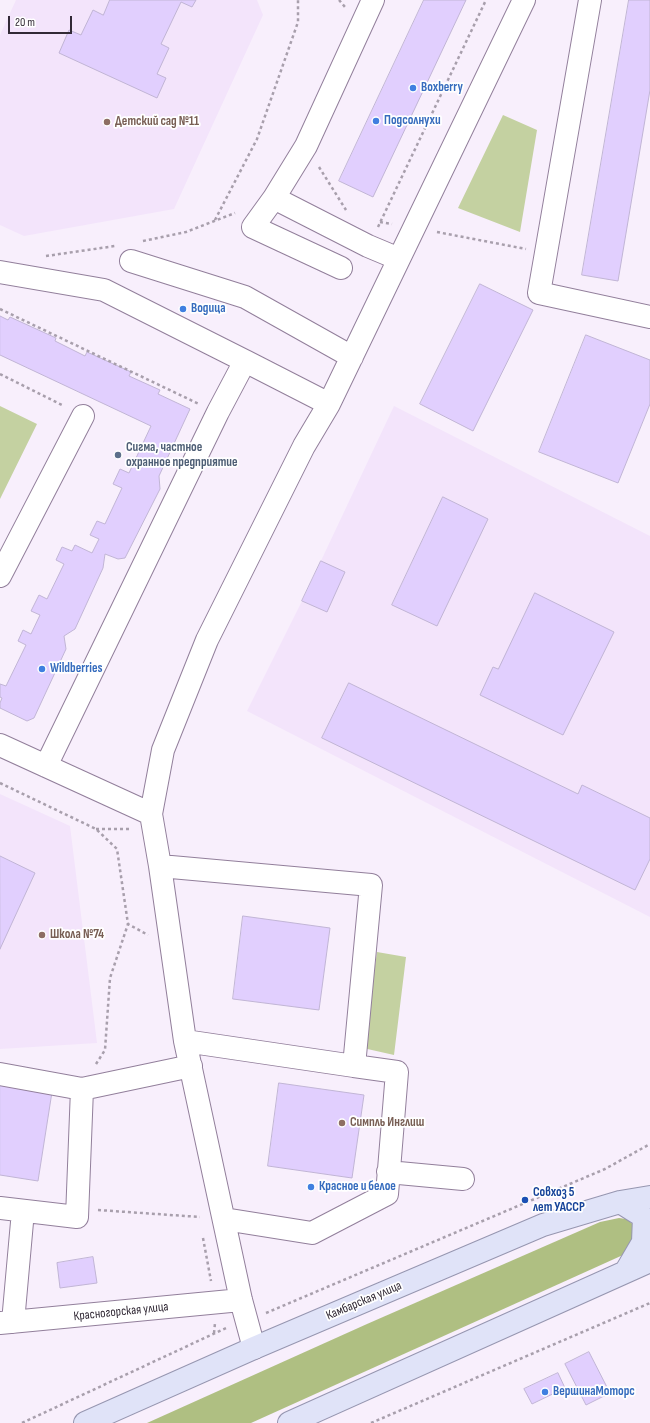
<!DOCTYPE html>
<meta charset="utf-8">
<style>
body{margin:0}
#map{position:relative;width:650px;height:1423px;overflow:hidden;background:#f8effc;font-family:"Sofia Sans Condensed",sans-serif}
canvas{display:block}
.scale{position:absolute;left:8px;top:16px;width:64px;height:18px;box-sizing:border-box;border:2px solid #312935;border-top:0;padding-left:5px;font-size:12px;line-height:14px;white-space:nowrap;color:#312935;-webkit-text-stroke:3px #fff;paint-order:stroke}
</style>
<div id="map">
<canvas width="650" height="1423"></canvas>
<div class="scale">20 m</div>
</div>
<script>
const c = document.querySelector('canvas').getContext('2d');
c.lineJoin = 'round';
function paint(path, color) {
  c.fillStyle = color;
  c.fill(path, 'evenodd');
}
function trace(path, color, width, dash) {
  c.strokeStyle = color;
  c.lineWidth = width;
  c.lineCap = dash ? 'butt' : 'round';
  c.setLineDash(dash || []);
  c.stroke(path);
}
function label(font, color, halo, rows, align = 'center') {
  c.font = font + ' "Sofia Sans Condensed",sans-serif';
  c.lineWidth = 3.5;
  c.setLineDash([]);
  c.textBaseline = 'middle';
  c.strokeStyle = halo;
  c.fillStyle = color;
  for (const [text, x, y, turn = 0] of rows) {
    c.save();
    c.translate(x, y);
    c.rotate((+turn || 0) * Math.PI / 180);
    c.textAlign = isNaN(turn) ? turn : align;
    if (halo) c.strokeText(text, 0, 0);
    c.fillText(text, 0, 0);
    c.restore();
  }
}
paint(new Path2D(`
 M 16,0 L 257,0 L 263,15 L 174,209 L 24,236 L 0,225 L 0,35 Z
 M 394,406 L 650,536 L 650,917 L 247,711 L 302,601 Z
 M 0,794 L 70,826 L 97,1043 L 0,1049 Z`), '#f3e4fb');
paint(new Path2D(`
 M 503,115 L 537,130 L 520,232 L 458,208 Z
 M 0,406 L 37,424 L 0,499 Z
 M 377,952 L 406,957 L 394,1055 L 363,1048 Z`), '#c4d1a1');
paint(new Path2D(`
 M 619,1218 L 626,1219 L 634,1225 L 636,1237 L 623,1255 L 251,1423 L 147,1423 L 367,1324 L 600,1222 Z`), '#afbf82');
const building = new Path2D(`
 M 110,0 L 196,0 L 192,7 L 181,2 L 161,44 L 169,48 L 157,74 L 166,78 L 157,98 L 59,53 L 69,30 L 81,35 L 93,10 L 103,15 Z
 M 424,0 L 466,0 L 373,197 L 339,181 Z
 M 629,0 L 650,0 L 650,90 L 618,281 L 582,275 Z
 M 480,284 L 533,310 L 473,431 L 420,404 Z
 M 0,316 L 8,320 L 10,317 L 56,338 L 55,341 L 85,356 L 87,352 L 131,372 L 129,376 L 160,390 L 158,394 L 190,409 L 159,476 L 160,489 L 125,558 L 118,559 L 105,554 L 103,568 L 75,629 L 64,636 L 66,649 L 34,718 L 27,721 L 0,708 L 0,703 L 2,698 L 0,697 L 0,684 L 6,686 L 26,645 L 18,641 L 23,630 L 31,634 L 40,615 L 31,611 L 39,595 L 47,599 L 64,564 L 56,560 L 62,547 L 72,551 L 75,545 L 92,553 L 99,539 L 90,535 L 97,521 L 105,524 L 122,488 L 113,484 L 120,469 L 129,473 L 151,426 L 0,355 Z
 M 586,335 L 650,360 L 650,404 L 618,483 L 539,452 Z
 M 443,497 L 488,519 L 437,626 L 392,605 Z
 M 321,561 L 345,572 L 327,612 L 302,601 Z
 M 535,593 L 614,632 L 563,735 L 480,695 L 493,667 L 498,669 Z
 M 349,683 L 578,794 L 582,785 L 650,818 L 650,859 L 635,890 L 322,738 Z
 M 0,856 L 35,873 L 0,949 Z
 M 243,916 L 330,928 L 319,1010 L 233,999 Z
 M 0,1083 L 52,1092 L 38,1181 L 0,1175 Z
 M 279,1083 L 364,1095 L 352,1178 L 268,1166 Z
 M 93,1257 L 97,1283 L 60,1288 L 57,1263 Z
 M 589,1352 L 610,1393 L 586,1405 L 565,1364 Z
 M 558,1373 L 565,1388 L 532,1404 L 524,1389 Z`);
paint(building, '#e1cffe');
trace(building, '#c1b5d5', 1);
const minor = new Path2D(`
 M 373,0 L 306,146 L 274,198 L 368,246 L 399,259
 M 590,0 L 539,293 L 650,317
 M 274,198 L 253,227 L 341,268
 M 131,261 L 245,297 L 352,357
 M 0,272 L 104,290 L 245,361
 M 0,576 L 83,416
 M 0,745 L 151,814
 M 46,766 L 218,412 L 245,361 L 329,404
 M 160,866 L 371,885 L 354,1066 L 185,1041
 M 0,1074 L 82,1089 L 191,1066
 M 388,1172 L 463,1179
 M 0,1208 L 77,1217 L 82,1089
 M 224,1219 L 312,1233 L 387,1194 L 397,1072 L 354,1066
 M 13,1322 L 23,1211
 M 0,1323 L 241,1300
 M 254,1348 L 241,1300 L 185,1041 L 160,866 L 151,814 L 163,750 L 207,640 L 304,446 L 329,404 L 524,0`);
const major = new Path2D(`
 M 620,1202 L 644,1217 L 643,1242 L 626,1271
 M 85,1423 L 254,1348 L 543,1225 L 620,1202 L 650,1197
 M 289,1423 L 650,1261`);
trace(minor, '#927f9b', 24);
trace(major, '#9696b0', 24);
trace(new Path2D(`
 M 339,0 L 345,7
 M 319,167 L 346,210
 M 215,220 L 257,139 L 298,22 L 298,0
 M 380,222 L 392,224
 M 378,227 L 486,0
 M 437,232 L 526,249
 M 143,241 L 186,232 L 235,213
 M 46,256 L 115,246
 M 0,309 L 199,404
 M 0,374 L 64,406
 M 0,783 L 96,829 L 117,849 L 128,924 L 148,935
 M 96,829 L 129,829
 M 96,1064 L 105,1050 L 110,978 L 128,924
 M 98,1210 L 200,1217
 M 203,1238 L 211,1281
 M 266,1313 L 605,1169 L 650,1144
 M 214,1333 L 215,1323
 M 22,1423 L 226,1328
 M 371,1423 L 650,1303`), '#a89fac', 2.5, [3, 3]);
trace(minor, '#fff', 22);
trace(major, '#e0e3f8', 22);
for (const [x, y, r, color] of [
 [413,88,4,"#3f7fe0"],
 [376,121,4,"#3f7fe0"],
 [107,122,4,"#8d6e63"],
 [183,309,4,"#3f7fe0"],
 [118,455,4,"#5c6f8a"],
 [42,669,4,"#3f7fe0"],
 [42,935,4,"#8d6e63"],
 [342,1123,4,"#8d6e63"],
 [311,1187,4,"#3f7fe0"],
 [525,1200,4,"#1a4fb4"],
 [545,1392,4,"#3f7fe0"]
]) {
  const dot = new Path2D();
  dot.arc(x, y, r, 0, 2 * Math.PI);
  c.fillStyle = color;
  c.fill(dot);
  trace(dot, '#fff', 1.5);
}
label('bold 13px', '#366cbe', '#fff', [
 ["Boxberry",421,88],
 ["Подсолнухи",384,121],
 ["Водица",191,309],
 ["Wildberries",50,669],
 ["Красное и белое",319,1187],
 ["ВершинаМоторс",553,1392]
], 'left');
label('bold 13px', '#785e54', '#fff', [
 ["Детский сад №11",115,122],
 ["Школа №74",50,935],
 ["Симпль Инглиш",350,1123]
], 'left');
label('bold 13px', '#4e5e75', '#fff', [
 ["Сигма, частное",126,448],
 ["охранное предприятие",126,463]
], 'left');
label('bold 13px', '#164399', '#fff', [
 ["Совхоз 5",533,1193],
 ["лет УАССР",533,1208]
], 'left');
label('13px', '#312935', '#fff', [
 ["Камбарская улица",364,1301,-23],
 ["Красногорская улица",121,1312,-6]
]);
</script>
